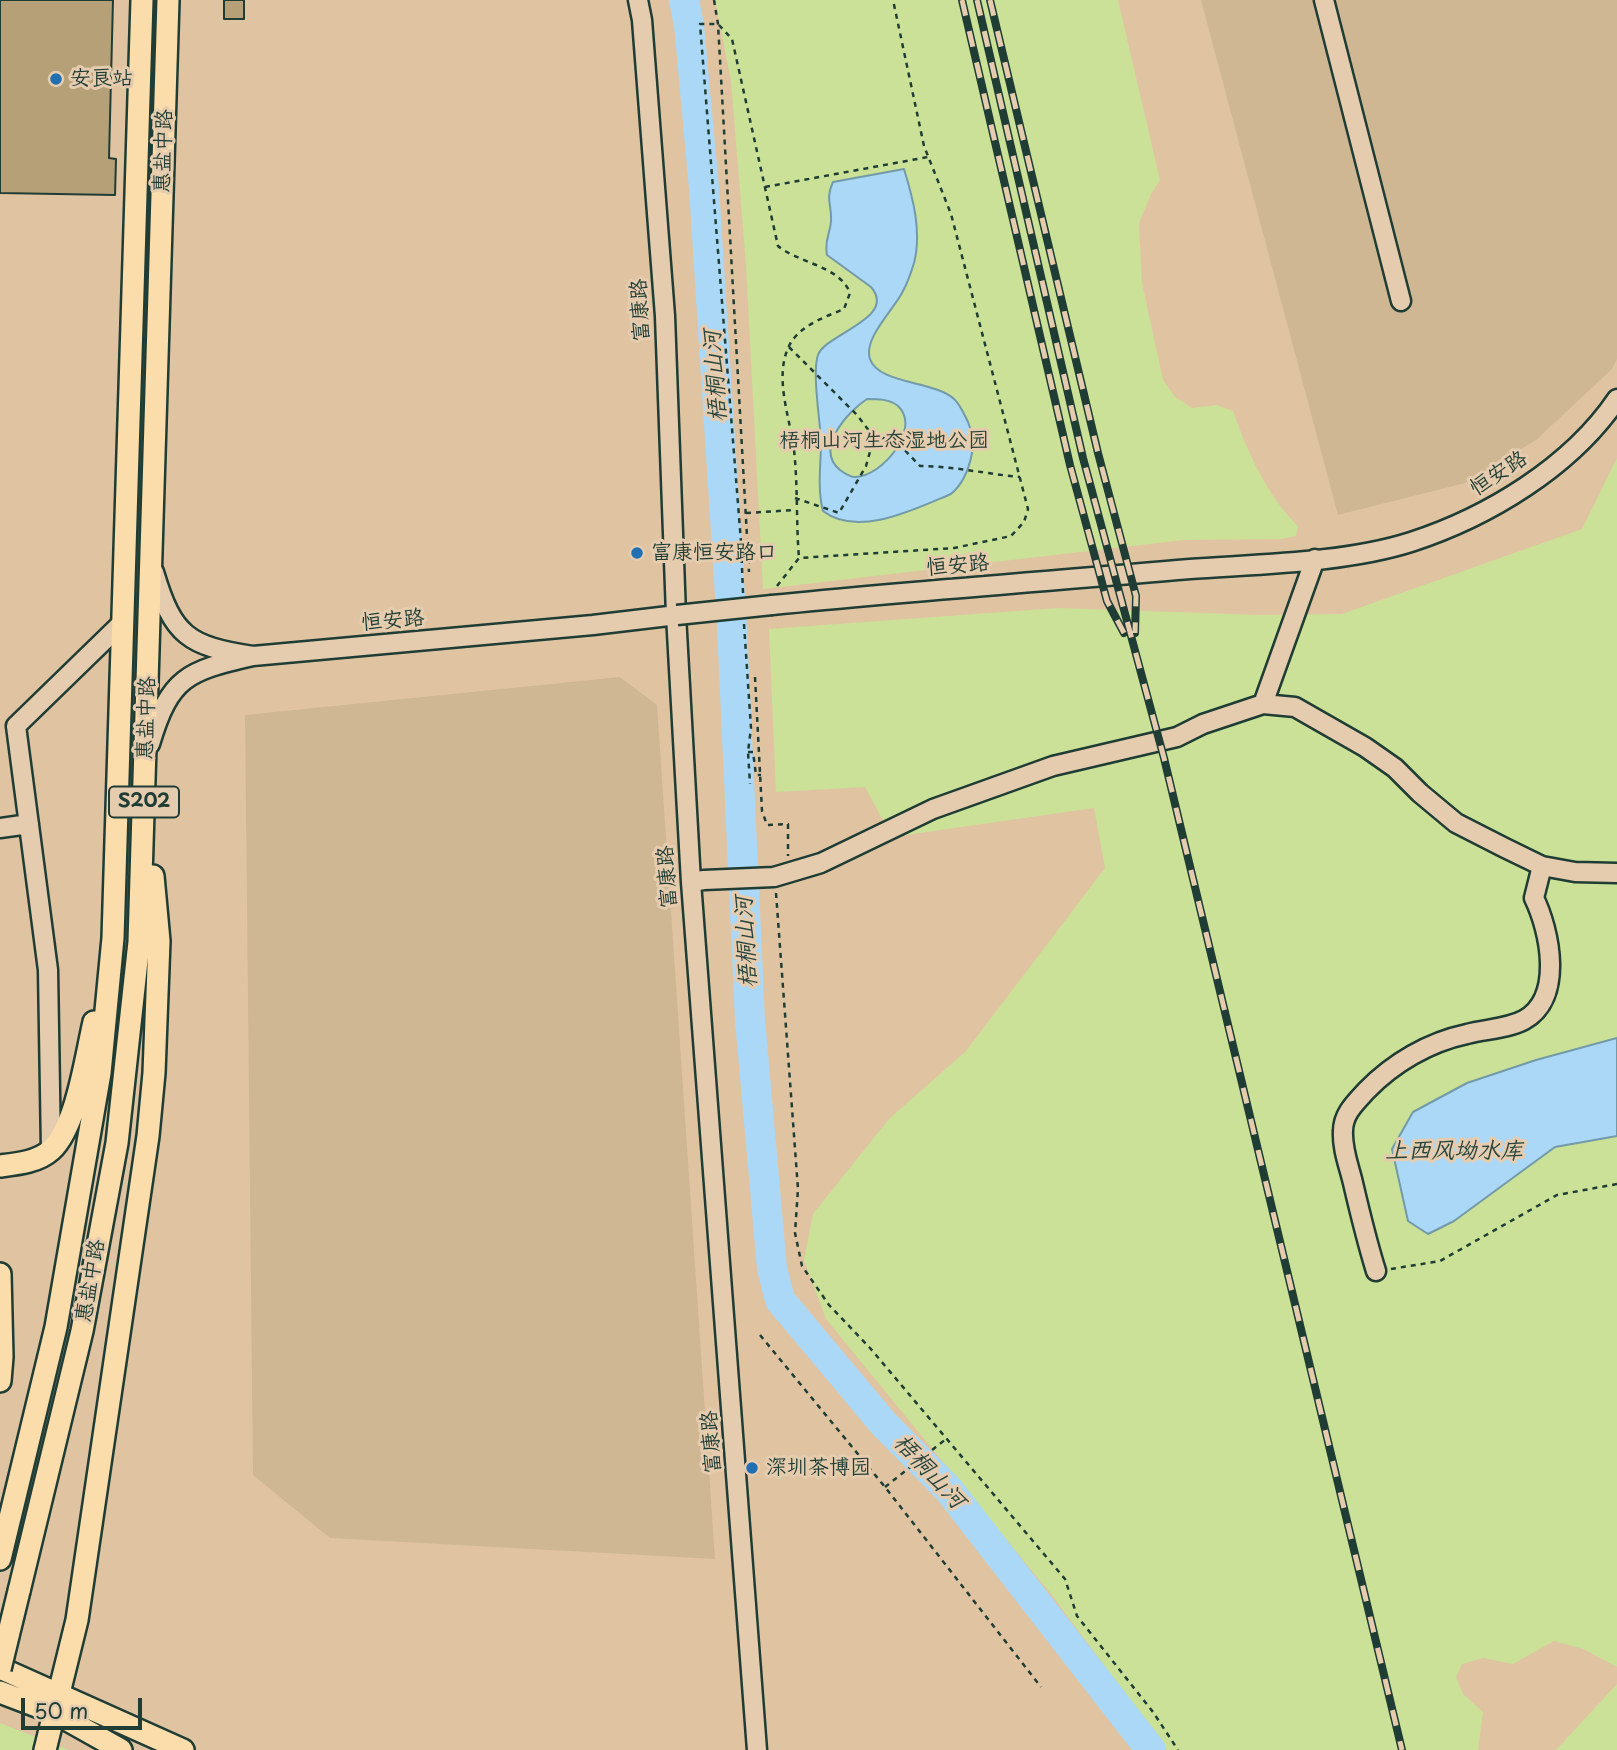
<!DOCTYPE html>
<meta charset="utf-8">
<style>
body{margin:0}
#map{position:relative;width:1617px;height:1750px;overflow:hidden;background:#e0c4a2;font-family:"Playpen Sans",sans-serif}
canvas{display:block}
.scale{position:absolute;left:21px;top:1698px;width:121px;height:32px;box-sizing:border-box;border:4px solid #1f3d34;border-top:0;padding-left:9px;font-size:21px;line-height:24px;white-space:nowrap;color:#1f3d34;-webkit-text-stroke:5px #e6ccae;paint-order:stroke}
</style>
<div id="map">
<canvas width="1617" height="1750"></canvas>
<div class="scale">50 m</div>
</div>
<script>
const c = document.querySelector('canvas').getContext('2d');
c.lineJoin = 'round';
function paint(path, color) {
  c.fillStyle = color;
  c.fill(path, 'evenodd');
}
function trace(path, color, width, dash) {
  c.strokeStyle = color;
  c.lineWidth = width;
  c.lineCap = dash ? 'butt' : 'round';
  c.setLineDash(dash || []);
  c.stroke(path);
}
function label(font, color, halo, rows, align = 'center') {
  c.font = font + ' "Playpen Sans","LXGW WenKai TC",sans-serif';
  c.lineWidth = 6;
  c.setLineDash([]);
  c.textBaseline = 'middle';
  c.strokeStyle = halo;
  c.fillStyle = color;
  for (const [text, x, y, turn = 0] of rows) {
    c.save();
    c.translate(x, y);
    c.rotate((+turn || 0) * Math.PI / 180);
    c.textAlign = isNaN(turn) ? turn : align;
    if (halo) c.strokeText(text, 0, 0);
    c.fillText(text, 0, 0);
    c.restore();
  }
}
paint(new Path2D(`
 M 1201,0 L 1617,0 L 1617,359 L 1612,369 L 1536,440 L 1465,483 L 1338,515 Z
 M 620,677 L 657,705 L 715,1559 L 330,1538 L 253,1475 L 245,715 Z`), '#cfb793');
paint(new Path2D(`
 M 715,0 L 1118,0 L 1160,180 L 1151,194 L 1139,223 L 1142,283 L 1163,380 L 1175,397 L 1192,408 L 1217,405 L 1233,411 C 1247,451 1267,496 1298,526 L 1296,536 L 1281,539 L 1183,540 L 763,589 L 746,265 L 731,81 Z
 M 1617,458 L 1617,1038 L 1536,1060 L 1467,1083 L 1507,1180 L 1555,1146 L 1617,1136 L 1617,1667 L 1583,1649 L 1554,1641 L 1513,1664 L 1483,1658 L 1462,1664 L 1456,1677 L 1463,1694 L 1483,1712 L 1478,1750 L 1167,1750 L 1051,1594 L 826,1319 L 804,1260 L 813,1214 L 889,1119 L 966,1051 L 1105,868 L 1094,808 L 892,837 L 865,787 L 776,792 L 769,629 L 1058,608 L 1260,615 L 1342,614 L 1582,529 Z
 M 1617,1684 L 1617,1750 L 1556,1750 Z
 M 0,1723 L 69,1750 L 0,1750 Z`), '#cae197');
const water = new Path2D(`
 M 904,169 C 913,198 922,232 914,263 C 911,273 907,284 902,293 C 893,310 863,339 870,359 C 878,384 935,381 954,399 C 960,404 964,414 968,422 C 972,433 974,441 972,453 C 969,469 963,484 951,494 C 915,509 858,538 823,511 C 817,488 821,465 821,441 C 820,420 812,372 818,355 C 825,334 898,318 871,287 L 827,255 C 824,241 830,234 831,221 C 832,205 825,199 833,182 ZM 867,399 C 877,399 890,399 898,406 C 922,428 882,477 855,477 C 850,477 844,473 840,470 C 814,449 848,411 867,399 Z
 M 1617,1038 L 1617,1136 L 1555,1147 L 1454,1221 L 1428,1234 L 1408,1221 L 1392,1149 L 1413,1112 L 1467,1083 L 1536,1060 Z`);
paint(water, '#aad8f6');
trace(water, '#729aa8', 2);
trace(new Path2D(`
 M 684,0 L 689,25 L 704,188 L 732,627 L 750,1020 L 772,1268 L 780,1300 L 883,1423 L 949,1490 L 1151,1750`), '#aad8f6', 30);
const building = new Path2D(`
 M 0,0 L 113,0 L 109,158 L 116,159 L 115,195 L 0,193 Z
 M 224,0 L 244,0 L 244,19 L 224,19 Z`);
paint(building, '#b5a078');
trace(building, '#1f3d34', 2);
const minor = new Path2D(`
 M 638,0 L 642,20 L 665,316 L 676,615 L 691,882 L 757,1750
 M 1324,0 L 1401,301
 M 772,605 C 911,591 1051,581 1190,569 C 1260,564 1345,563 1411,542 C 1488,517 1571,467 1617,399
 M 253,656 L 593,625 L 677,615
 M 1263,704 L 1315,559
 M 150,744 C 170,677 187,671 253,656 C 188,646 173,636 154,572
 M 0,828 L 29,824
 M 691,882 L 704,880 L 774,877 L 821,863 L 933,809 L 1053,766 L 1177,737 L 1203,724 L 1263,704 L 1295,707 L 1365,747 L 1395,768 L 1420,793 L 1456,823 L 1505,848 L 1542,866 L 1575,872 L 1617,873
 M 51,1150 L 48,970 L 16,726 L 123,622
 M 1376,1271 C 1367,1242 1360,1213 1353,1183 C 1349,1166 1342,1149 1343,1131 C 1343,1114 1355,1103 1366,1091 C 1393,1063 1429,1042 1467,1034 C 1485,1029 1507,1029 1524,1020 C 1564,998 1550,931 1534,898 L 1542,866`);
const major = new Path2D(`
 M 0,1166 C 17,1164 38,1162 51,1150 C 77,1126 86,1056 94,1022
 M 0,1274 L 2,1357 L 0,1381
 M 0,1559 L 56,1327 L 100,1073 L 113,938 L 142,0
 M 19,1591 L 82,1331 L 117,1143 L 139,942 L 168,0
 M 0,1668 L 183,1750
 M 0,1692 L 55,1713 L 121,1750
 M 45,1750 L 77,1620 L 148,1136 L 154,1073 L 159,941 L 153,876`);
trace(minor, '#1f3d34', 23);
trace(major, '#1f3d34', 26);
trace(new Path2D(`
 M 714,0 L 718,24 L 749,572
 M 765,187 L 928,157
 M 789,347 L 857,415 L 870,432
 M 880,438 L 894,439 L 920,466 C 953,466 986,474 1020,477
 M 795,498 L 839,513 L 866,466 L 871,448
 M 746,513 L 795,510
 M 777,586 L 799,558 L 954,548 L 1011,536 L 1024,522 L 1028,509 L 951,214 L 924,146 L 893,0
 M 743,593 L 741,542 L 700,24 L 718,24 L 732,39 L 778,246 C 798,263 840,266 850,293 L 844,309 C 825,317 801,325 790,344 C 773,376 790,417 794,450 C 798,486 796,523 799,558
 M 744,624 L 751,728 L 748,752 L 750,784
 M 755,677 L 762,811 L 767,825 L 788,824 L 788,856
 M 748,752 L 753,752 L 756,775 L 761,775
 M 776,893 L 798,1189 L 795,1233 L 802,1266 L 829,1305 L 870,1348 L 1065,1579 L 1077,1616 L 1153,1712 L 1178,1750
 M 1391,1269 L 1440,1261 L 1557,1195 L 1617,1184
 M 760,1335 L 885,1487 L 1041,1687
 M 885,1487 L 946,1439`), '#1f3d34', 2.5, [5, 5]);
trace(minor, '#e6ccae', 18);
trace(major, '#fbddab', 21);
const rail = new Path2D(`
 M 962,0 L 1070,465 L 1107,601 L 1124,633
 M 977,0 L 1083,458 L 1164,758 L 1402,1750
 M 990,0 L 1098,453 L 1136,596 L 1135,633`);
trace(rail, '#1f3d34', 8);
trace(rail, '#e6ccae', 5, [16]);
const minorBridge = new Path2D(`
 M 677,615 L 772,605`);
const majorBridge = new Path2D(`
 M 0,1669 L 19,1591`);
trace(minorBridge, '#1f3d34', 23, []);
trace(majorBridge, '#1f3d34', 26, []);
trace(minorBridge, '#e6ccae', 18);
trace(majorBridge, '#fbddab', 21);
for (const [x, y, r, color] of [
 [56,79,7,"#1f6fb2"],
 [637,553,7,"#1f6fb2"],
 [752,1468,7,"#1f6fb2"]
]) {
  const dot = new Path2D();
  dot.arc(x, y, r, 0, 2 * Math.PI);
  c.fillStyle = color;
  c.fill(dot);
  trace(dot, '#e6ccae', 2.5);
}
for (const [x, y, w] of [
 [144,802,70]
]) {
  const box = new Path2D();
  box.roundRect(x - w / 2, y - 15.5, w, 31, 5);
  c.fillStyle = '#e6ccae';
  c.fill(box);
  trace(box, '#1f3d34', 2);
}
label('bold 19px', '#1f3d34', null, [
 ["S202",144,802]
]);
label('21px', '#1f3d34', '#e6ccae', [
 ["安良站",70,79],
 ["富康恒安路口",651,553],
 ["深圳茶博园",766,1468]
], 'left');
label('21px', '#1f3d34', '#e6ccae', [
 ["惠盐中路",164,151,-88],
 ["富康路",641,310,-93],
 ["恒安路",1499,474,-33],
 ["恒安路",958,566,-5],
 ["恒安路",393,621,-5],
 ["惠盐中路",147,718,-88],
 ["富康路",668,877,-94],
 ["惠盐中路",91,1281,-80],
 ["富康路",712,1442,-94]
]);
label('21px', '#284539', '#e6ccae', [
 ["梧桐山河生态湿地公园",884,441]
]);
label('italic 23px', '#26453e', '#e6ccae', [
 ["梧桐山河",716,376,-94],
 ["梧桐山河",747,942,-93],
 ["上西风坳水库",1454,1152],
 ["梧桐山河",929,1472,47]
]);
</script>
